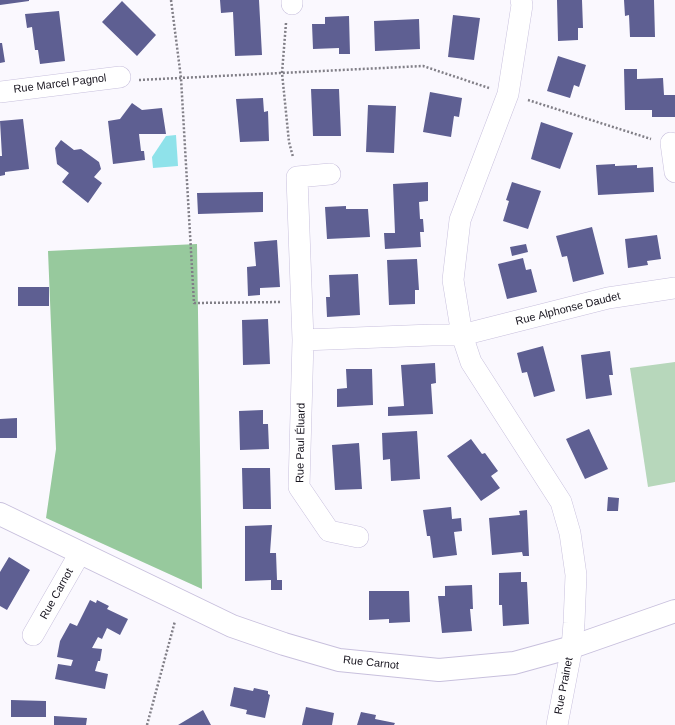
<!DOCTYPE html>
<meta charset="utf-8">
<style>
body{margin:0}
canvas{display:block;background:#faf8fe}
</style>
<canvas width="675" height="725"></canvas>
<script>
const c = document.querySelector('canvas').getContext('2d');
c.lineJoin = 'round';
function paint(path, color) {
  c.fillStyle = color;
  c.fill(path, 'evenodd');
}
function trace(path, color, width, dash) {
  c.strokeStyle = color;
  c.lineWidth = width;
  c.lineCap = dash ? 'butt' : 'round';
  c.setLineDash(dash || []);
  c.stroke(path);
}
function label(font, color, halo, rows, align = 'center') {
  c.font = font + ' Arial,sans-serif';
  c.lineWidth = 3.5;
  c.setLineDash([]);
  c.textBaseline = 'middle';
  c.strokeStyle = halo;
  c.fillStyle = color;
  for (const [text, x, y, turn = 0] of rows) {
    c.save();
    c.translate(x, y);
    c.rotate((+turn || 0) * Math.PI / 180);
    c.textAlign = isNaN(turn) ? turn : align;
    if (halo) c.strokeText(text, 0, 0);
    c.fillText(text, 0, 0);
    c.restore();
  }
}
paint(new Path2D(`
 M 675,362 L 675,482 L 648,487 L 630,368 Z`), '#b7d7bb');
paint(new Path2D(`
 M 197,244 L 202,589 L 46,518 L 56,449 L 48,251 Z`), '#97c99d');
paint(new Path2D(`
 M 176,135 L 178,166 L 153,168 L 152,157 L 166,136 Z`), '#8fe2ea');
paint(new Path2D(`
 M 0,0 L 29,0 L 29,1 L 0,5 Z
 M 220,0 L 259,0 L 262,55 L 235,56 L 233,12 L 221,13 Z
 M 557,0 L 582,0 L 583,28 L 578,28 L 578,40 L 558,41 Z
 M 624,0 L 654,0 L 655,37 L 630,37 L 629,15 L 625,16 Z
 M 122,1 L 156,35 L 137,56 L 102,22 Z
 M 59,11 L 65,61 L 40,64 L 38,50 L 35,50 L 32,27 L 27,28 L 25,14 Z
 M 453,15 L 480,18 L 474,60 L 448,57 Z
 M 349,16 L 350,54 L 339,54 L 339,48 L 313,49 L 312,24 L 325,24 L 325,17 Z
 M 419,19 L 420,49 L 375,51 L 374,21 Z
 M 0,43 L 2,43 L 5,62 L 0,63 Z
 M 558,56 L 586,65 L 579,87 L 574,85 L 570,98 L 547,91 Z
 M 624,69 L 637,69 L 637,79 L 663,78 L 664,95 L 675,95 L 675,117 L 652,117 L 652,110 L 625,110 Z
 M 311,89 L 339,89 L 341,136 L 313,136 Z
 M 430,92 L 462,98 L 459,117 L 454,116 L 451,137 L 423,132 Z
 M 263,98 L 264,112 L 268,111 L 269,141 L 240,142 L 236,99 Z
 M 132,103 L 142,110 L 162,108 L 166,134 L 139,134 L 141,151 L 144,151 L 145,160 L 113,164 L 108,121 L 120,119 Z
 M 368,105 L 396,106 L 394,153 L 366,152 Z
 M 23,119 L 29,169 L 5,172 L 5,175 L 0,176 L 0,156 L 2,156 L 0,121 Z
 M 541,122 L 573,133 L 560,169 L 531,159 Z
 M 61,140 L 74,150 L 81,149 L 99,162 L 101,169 L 94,177 L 102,183 L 88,203 L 62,182 L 69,173 L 57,164 L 55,148 Z
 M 615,164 L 615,166 L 637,165 L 637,168 L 653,167 L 654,192 L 598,195 L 596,165 Z
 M 428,182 L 428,201 L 419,202 L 420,219 L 423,219 L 424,232 L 420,232 L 421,247 L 385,249 L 384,233 L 395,233 L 393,184 Z
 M 512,182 L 541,191 L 528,229 L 503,221 L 509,201 L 506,200 Z
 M 263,192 L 263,212 L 198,214 L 197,193 Z
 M 346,206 L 346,209 L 368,209 L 370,237 L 327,239 L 325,207 Z
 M 592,227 L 604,274 L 573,282 L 567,256 L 562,257 L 556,236 Z
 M 657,235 L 661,259 L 647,261 L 648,265 L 628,268 L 625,239 Z
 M 277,240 L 280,287 L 260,288 L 260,295 L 248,296 L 247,267 L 256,266 L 254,242 Z
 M 526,244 L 528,252 L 512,256 L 510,247 Z
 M 523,258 L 526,270 L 531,269 L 537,292 L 507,299 L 498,264 Z
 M 417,259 L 419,290 L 415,290 L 415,304 L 389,305 L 387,260 Z
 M 358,274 L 360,315 L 327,317 L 326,297 L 330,297 L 329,275 Z
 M 18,287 L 49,287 L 49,306 L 18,306 Z
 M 268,319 L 270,364 L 243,365 L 242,320 Z
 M 543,346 L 555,391 L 534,397 L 527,372 L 522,373 L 517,353 Z
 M 610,351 L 613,375 L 609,375 L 612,395 L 586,399 L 581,355 Z
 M 435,363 L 436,383 L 431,384 L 433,414 L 388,416 L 388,407 L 404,406 L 401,365 Z
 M 346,369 L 372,369 L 373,405 L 337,407 L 337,389 L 347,388 Z
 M 263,410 L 263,424 L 268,424 L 269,449 L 240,450 L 239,411 Z
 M 17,418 L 17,438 L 0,438 L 0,419 Z
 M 589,429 L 608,469 L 585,479 L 566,439 Z
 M 417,431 L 420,479 L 391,481 L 390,459 L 383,460 L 382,433 Z
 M 471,439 L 482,454 L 485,453 L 498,471 L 491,476 L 500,488 L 481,501 L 447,456 Z
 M 359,443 L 362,489 L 335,490 L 332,445 Z
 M 242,468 L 270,468 L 271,509 L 243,509 Z
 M 608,497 L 619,498 L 618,511 L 607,511 Z
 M 451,507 L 452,519 L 461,518 L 462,531 L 454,532 L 457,555 L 433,558 L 430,536 L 427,536 L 423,510 Z
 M 527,510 L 529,556 L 523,556 L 522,552 L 492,555 L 489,518 L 520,515 L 519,511 Z
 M 272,525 L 270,553 L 276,553 L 277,580 L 282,580 L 282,590 L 271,590 L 271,580 L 245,581 L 245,526 Z
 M 9,557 L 30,570 L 7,610 L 0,606 L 0,572 Z
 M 521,572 L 521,582 L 527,582 L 529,624 L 503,626 L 502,605 L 499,605 L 499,573 Z
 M 472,585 L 473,609 L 470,609 L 472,631 L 442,633 L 438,596 L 445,596 L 445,586 Z
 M 369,591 L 409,591 L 410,622 L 389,623 L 389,619 L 369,620 Z
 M 90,600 L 96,603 L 97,600 L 109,606 L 107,609 L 128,619 L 120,635 L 107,628 L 102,639 L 98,637 L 92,648 L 102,649 L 100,661 L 98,661 L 95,671 L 108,674 L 105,689 L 55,679 L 58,664 L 71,666 L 73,660 L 57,657 L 60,641 L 70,623 L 77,626 Z
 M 234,687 L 253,691 L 254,688 L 268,691 L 268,694 L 270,695 L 265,718 L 246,714 L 247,710 L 230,706 Z
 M 11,700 L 46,701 L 46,717 L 11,717 Z
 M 306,707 L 334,713 L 332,725 L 302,725 Z
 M 203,710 L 211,725 L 178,725 Z
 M 361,712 L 376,715 L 375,719 L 395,723 L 394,725 L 357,725 Z
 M 54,716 L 87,718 L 86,725 L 54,725 Z`), '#5e5f92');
const street = new Path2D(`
 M 521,0 L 522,5 L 508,94 L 460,220 L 453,280 L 462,335 L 471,362 L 561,502 L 570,533 L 576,575 L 574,623 L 572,647 L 557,725
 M 292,4 L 292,0
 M 0,92 L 120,77
 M 671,143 L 675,172
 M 303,340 L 297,177 L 330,174
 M 358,537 L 329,531 L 299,487 L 303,340 L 432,335 L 462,335 L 608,298 L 675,288
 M 33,635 L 80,553`);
const secondary = new Path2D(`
 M 0,514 L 232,626 L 284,644 L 339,660 L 439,670 L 514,663 L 572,647 L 675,611`);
trace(street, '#c8c0dd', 22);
trace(secondary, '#c8c0dd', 24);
trace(new Path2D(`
 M 171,0 L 181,78 L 194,303 L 281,302
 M 286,23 L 282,73 L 289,142 L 293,157
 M 139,80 L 423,66 L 489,88
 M 528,100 L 651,139
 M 147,725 L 175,621`), '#817f87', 2.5, [2, 2]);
trace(street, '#fff', 21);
trace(secondary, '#fff', 22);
label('11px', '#17141e', '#fff', [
 ["Rue Marcel Pagnol",60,84,-7],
 ["Rue Alphonse Daudet",568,309,-14],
 ["Rue Paul Éluard",301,443,-89],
 ["Rue Carnot",57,594,-61],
 ["Rue Carnot",371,663,6],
 ["Rue Prainet",564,686,-79]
]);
</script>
